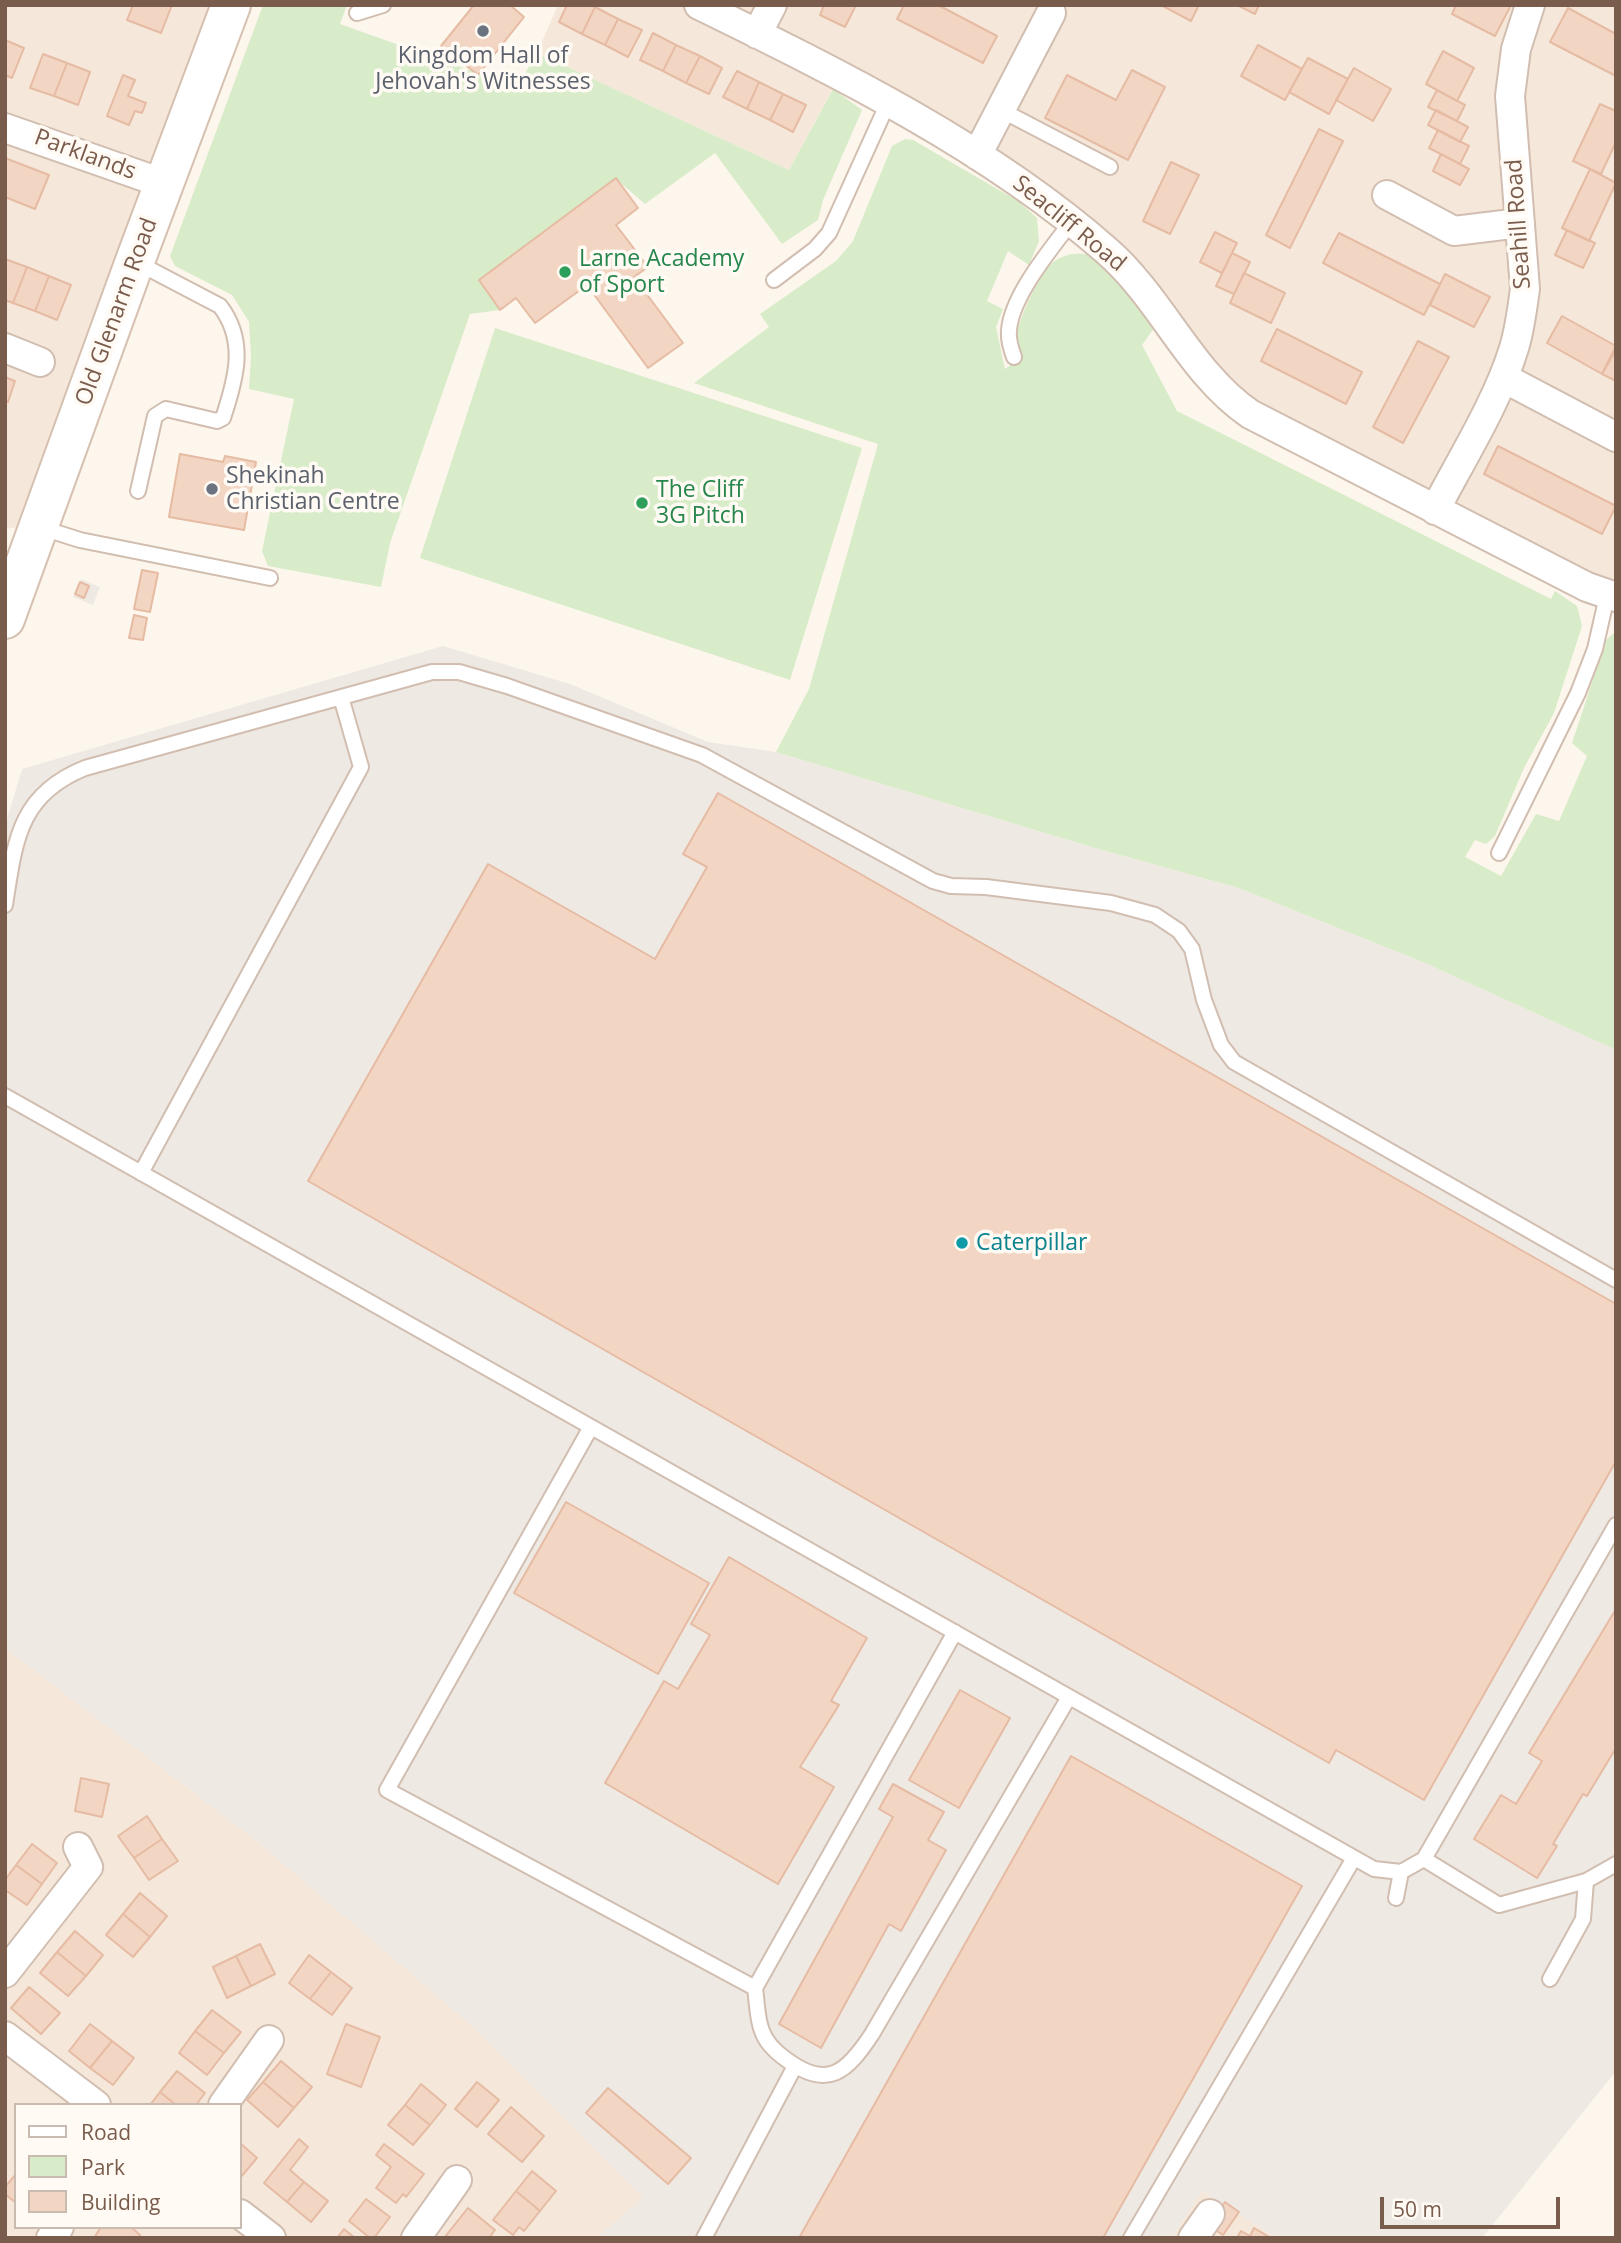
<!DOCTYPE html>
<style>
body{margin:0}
#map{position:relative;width:1621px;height:2243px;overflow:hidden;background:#fdf6ec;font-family:"Open Sans",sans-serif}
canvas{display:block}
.frame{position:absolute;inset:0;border:7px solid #7a5c4d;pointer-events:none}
.legend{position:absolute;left:14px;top:2103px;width:228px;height:126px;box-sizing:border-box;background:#fffaf3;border:2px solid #cabbb1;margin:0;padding:9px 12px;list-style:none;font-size:21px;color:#7a5c4d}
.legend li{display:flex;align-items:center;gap:14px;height:35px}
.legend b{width:35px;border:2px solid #cabbb1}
.scale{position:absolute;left:1380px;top:2197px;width:180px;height:32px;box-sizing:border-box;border:4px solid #7a5c4d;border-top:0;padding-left:9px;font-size:21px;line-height:24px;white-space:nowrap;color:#7a5c4d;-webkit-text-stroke:5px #fffaf3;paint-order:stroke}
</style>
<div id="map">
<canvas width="1621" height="2243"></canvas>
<div class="frame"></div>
<ul class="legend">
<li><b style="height:9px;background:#fff"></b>Road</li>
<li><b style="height:19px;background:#d8ecc9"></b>Park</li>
<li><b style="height:19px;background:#f3d5c3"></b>Building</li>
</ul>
<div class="scale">50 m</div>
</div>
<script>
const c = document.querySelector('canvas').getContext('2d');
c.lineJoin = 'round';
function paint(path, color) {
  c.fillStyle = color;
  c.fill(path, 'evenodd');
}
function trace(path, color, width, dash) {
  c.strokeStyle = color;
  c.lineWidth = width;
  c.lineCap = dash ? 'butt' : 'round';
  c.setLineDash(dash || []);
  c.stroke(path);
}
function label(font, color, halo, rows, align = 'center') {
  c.font = font + ' "Open Sans",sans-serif';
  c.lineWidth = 7;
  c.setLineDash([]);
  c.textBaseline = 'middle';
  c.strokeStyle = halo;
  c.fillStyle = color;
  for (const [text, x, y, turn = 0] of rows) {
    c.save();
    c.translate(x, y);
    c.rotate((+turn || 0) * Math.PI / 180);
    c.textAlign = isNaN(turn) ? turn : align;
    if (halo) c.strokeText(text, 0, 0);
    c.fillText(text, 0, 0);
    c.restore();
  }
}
paint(new Path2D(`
 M 5,5 L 231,5 L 38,527 L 5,528 Z
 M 558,5 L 1616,5 L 1616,585 L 1603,584 L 1236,395 L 1146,267 L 1069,206 L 845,66 L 789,170 L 537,53 Z
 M 5,1648 L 258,1842 L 472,2026 L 643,2198 L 596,2238 L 5,2238 ZM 16,2105 L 240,2105 L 240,2227 L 16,2227 Z
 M 1202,2191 L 1277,2238 L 1172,2238 Z`), '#f5e8da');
paint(new Path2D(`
 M 81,579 L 100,587 L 93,605 L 73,597 Z
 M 443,646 L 570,684 L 708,742 L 776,752 L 1095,848 L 1239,888 L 1425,963 L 1616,1050 L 1616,2071 L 1482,2238 L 1277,2238 L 1202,2191 L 1172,2238 L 596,2238 L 643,2198 L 472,2026 L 258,1842 L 5,1648 L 5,826 L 22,769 Z`), '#efe9e4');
paint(new Path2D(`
 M 263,5 L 347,5 L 340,24 L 517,87 L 537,53 L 789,170 L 833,89 L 862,110 L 823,200 L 818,220 L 782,244 L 715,153 L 645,204 L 616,179 L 479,280 L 500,310 L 470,314 L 390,543 L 381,587 L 268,566 L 262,551 L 294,399 L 249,389 L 251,356 L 249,322 L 232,295 L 175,266 L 170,256 Z
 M 905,139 L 913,140 L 1018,201 L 1037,218 L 1039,241 L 1029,265 L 1008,251 L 987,301 L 1003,309 L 996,327 L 1005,369 L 1022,357 C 1021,352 1017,347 1017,342 C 1014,326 1039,275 1051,264 C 1060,256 1073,252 1086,254 C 1119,259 1138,299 1157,324 L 1142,345 L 1177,411 L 1551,599 L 1555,591 L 1577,606 L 1582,626 L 1554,713 L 1524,768 L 1495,836 L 1486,844 L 1475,840 L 1465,857 L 1501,876 L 1536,814 L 1559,821 L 1587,756 L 1572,743 L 1606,640 L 1616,631 L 1616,1050 L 1425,963 L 1239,888 L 1095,848 L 776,752 L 809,689 L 878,444 L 694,383 L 769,327 L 760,314 L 836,261 L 853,241 L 892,146 Z
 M 495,328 L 862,448 L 790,680 L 420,558 Z`), '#d8ecc9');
const building = new Path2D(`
 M 133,5 L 172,5 L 161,33 L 127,20 Z
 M 474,5 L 510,5 L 524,17 L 478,75 L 441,46 Z
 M 567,5 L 591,5 L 595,7 L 582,34 L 559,22 Z
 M 824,5 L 856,5 L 845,27 L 820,15 Z
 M 904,5 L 938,5 L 997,36 L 983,63 L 897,19 Z
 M 1161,5 L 1199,5 L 1191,21 Z
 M 1237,5 L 1259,5 L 1255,14 Z
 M 1456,5 L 1511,5 L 1495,36 L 1452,14 Z
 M 595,7 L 618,19 L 605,45 L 582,34 Z
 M 1568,8 L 1616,34 L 1616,76 L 1550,42 Z
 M 618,19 L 642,30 L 628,57 L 605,45 Z
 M 653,33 L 676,45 L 663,71 L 640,60 Z
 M 5,40 L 24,48 L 12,78 L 5,75 Z
 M 676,45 L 700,56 L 686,83 L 663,71 Z
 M 1258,45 L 1302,69 L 1285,100 L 1241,76 Z
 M 1443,51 L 1474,68 L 1457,101 L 1426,84 Z
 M 43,54 L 67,63 L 54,96 L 30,88 Z
 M 700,56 L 722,68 L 709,94 L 686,83 Z
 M 1308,58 L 1348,79 L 1329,114 L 1289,92 Z
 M 67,63 L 90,72 L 78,105 L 54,96 Z
 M 1354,68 L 1391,89 L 1373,121 L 1336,100 Z
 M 1132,70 L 1165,87 L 1128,160 L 1045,118 L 1067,75 L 1116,100 Z
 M 737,71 L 759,82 L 747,109 L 723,97 Z
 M 123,75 L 135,80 L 128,96 L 146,103 L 142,113 L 135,111 L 129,125 L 107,116 Z
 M 759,82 L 783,94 L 770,120 L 747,109 Z
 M 1437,90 L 1465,105 L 1457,121 L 1428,107 Z
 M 783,94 L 806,105 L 793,132 L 770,120 Z
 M 1600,104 L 1616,111 L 1616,142 L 1601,174 L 1573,161 Z
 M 1436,110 L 1468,127 L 1460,142 L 1428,125 Z
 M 1319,129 L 1343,141 L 1290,248 L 1266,235 Z
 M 1438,130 L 1469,146 L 1460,164 L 1429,148 Z
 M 1441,154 L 1469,169 L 1460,185 L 1433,171 Z
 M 5,158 L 49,175 L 35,209 L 5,197 Z
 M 1171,162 L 1199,175 L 1170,234 L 1143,221 Z
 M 1590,169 L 1616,183 L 1589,241 L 1562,228 Z
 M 616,178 L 638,208 L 616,225 L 648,267 L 634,277 L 683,343 L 648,368 L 587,285 L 535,323 L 516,298 L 500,310 L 479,280 Z
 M 1567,230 L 1595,243 L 1583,268 L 1555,255 Z
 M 1215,232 L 1237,243 L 1222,273 L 1200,262 Z
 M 1339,233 L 1440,284 L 1424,315 L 1323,263 Z
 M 1232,253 L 1250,262 L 1234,294 L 1216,286 Z
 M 5,259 L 27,267 L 13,303 L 5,300 Z
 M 27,267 L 49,276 L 35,311 L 13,303 Z
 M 1244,273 L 1285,293 L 1271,323 L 1230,303 Z
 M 1445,274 L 1490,297 L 1474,327 L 1430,305 Z
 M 49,276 L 71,285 L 57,320 L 35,311 Z
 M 1562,316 L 1616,346 L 1602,374 L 1547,343 Z
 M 1277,329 L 1362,372 L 1346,404 L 1261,361 Z
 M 1418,341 L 1449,357 L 1403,443 L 1373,427 Z
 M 1616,350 L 1616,381 L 1602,374 Z
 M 5,377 L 15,381 L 8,402 L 5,401 Z
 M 1498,446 L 1616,506 L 1602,534 L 1484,474 Z
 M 180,454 L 223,462 L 225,456 L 256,462 L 244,530 L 169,517 Z
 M 142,570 L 158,573 L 150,612 L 134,609 Z
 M 80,582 L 89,586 L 84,598 L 75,594 Z
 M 134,615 L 147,618 L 143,640 L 129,638 Z
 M 718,793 L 1616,1304 L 1616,1461 L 1424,1800 L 1336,1750 L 1329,1763 L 308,1181 L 488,864 L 655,959 L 707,867 L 683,854 Z
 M 566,1502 L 709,1583 L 658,1674 L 514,1593 Z
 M 729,1557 L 867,1638 L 831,1701 L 839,1705 L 800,1767 L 834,1787 L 778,1884 L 605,1783 L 664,1681 L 678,1689 L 710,1635 L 691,1624 Z
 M 1616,1609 L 1616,1748 L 1587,1796 L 1583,1794 L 1553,1844 L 1557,1846 L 1537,1878 L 1474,1839 L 1501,1795 L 1516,1804 L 1542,1761 L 1529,1753 Z
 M 960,1690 L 1010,1718 L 959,1808 L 909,1780 Z
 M 1071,1756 L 1302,1886 L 1103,2238 L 799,2238 Z
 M 81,1778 L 109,1784 L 102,1817 L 75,1811 Z
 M 893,1784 L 944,1812 L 928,1840 L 946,1850 L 901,1931 L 889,1924 L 821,2048 L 779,2024 L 893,1817 L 879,1809 Z
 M 147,1816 L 162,1839 L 134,1858 L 118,1836 Z
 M 162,1839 L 178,1861 L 149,1880 L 134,1858 Z
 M 32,1844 L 57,1863 L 42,1884 L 16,1865 Z
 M 16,1865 L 42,1884 L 27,1905 L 5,1890 L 5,1880 Z
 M 140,1893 L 167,1916 L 150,1937 L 123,1914 Z
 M 123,1914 L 150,1937 L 133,1957 L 106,1935 Z
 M 75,1931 L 103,1955 L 86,1976 L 57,1952 Z
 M 260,1944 L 275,1974 L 251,1986 L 236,1956 Z
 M 57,1952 L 86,1976 L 68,1996 L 40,1973 Z
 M 309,1955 L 331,1972 L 310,1999 L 289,1983 Z
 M 236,1956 L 251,1986 L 227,1998 L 213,1967 Z
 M 331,1972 L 352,1988 L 332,2015 L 310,1999 Z
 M 29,1987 L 60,2013 L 41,2034 L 11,2008 Z
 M 212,2010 L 241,2032 L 224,2053 L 195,2031 Z
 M 90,2024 L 112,2041 L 90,2068 L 69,2051 Z
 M 346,2024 L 380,2037 L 361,2087 L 327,2074 Z
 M 195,2031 L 224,2053 L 207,2075 L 179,2053 Z
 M 112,2041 L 134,2058 L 113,2085 L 90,2068 Z
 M 281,2061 L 312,2087 L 294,2108 L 263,2082 Z
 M 177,2071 L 205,2093 L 196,2105 L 176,2105 L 160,2092 Z
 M 263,2082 L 294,2108 L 278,2127 L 247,2100 Z
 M 477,2082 L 499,2100 L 477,2127 L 455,2109 Z
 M 421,2084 L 446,2105 L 430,2125 L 405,2105 Z
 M 608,2088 L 691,2158 L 668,2184 L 586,2113 Z
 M 160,2092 L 176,2105 L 150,2105 Z
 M 405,2105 L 430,2125 L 413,2145 L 388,2125 Z
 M 511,2107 L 544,2136 L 522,2162 L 488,2134 Z
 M 299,2139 L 308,2147 L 290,2170 L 304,2182 L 287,2202 L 264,2183 Z
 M 240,2143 L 257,2158 L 240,2178 Z
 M 384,2144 L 424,2174 L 406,2197 L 403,2194 L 396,2203 L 376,2188 L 391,2167 L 376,2155 Z
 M 532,2171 L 556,2191 L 540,2211 L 516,2191 Z
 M 16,2174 L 16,2203 L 5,2194 L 5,2187 Z
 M 304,2182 L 328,2201 L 311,2222 L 287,2202 Z
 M 516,2191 L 540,2211 L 524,2231 L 519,2227 L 513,2235 L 493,2220 Z
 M 366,2199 L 390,2217 L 374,2238 L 370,2238 L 349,2221 Z
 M 1225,2202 L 1239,2212 L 1223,2235 L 1208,2225 Z
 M 468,2208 L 495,2230 L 489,2238 L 444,2238 Z
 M 101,2227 L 131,2227 L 140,2235 L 138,2238 L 94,2238 Z
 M 1254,2228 L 1271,2238 L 1237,2238 L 1241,2231 L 1250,2236 Z
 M 344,2229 L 355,2238 L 337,2238 Z`);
paint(building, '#f3d5c3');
trace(building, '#e6bba3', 2);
const lane = new Path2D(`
 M 357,13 L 383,5
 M 1001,110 L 1110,167
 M 136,262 L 220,306 C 247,341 236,379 223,418 L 217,421 L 166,409 L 155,416 L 138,491
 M 774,280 L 815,249 L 829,233 L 888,103
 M 1014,357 C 1011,349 1008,339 1009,330 C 1012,295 1051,249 1072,221
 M 39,527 L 80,540 L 270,578
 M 1499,853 L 1578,693 L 1595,649 L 1607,596
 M 5,905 C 15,842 18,795 85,768 L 432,672 L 459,672 L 507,686 L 702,755 L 933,881 L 951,886 L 986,887 L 1111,903 L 1155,915 L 1179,931 L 1192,949 L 1204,1000 L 1221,1045 L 1234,1062 L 1616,1280
 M 5,1096 L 1374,1869 L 1401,1872 L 1424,1859 L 1616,1525
 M 141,1173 L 361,767 L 341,697
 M 591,1427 L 387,1790 L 755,1988 L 955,1632
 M 1424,1859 L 1499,1905 L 1586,1881 L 1616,1864
 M 1396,1898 L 1401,1872
 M 1550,1979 L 1583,1919 L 1586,1881
 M 755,1988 C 757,2002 757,2019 762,2031 C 766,2043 777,2053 787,2060 C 828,2090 847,2072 872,2034 L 1069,1697
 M 704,2238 L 795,2066
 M 1131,2238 L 1354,1858`);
const street = new Path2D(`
 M 699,5 C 840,74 990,148 1107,251 C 1162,299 1190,373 1250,414 L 1587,587 L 1616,597
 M 757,34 L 772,5
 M 5,128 L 165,184
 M 977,155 L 1051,13
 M 1387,195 L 1454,231 L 1520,223
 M 5,348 L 40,362
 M 1504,378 L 1616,437
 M 1435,510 C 1461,460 1498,401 1514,348 C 1520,329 1522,309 1525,289 L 1510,96 L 1516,49 L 1530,5
 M 5,1973 L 88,1867 L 78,1847
 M 5,2036 L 96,2105
 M 223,2105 L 269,2040
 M 240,2214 L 271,2238
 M 51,2238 L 59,2227
 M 416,2238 L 457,2180
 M 1193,2238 L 1210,2214`);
const secondary = new Path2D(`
 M 5,619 L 135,261 L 231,5`);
trace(lane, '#d1beb0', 18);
trace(street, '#d1beb0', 32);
trace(secondary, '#d6c0b0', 42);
trace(lane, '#fff', 14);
trace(street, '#fff', 28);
trace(secondary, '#fff', 38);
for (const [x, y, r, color] of [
 [483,31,7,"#6b7280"],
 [565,272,7,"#2e9e5b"],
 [212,489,7,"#6b7280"],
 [642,503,7,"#2e9e5b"],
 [962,1243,7,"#0f9aa8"]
]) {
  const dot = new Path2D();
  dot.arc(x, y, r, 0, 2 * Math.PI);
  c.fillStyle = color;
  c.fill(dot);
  trace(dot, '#fffaf3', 2.5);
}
label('23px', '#5b616d', '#fffaf3', [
 ["Kingdom Hall of",483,56],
 ["Jehovah's Witnesses",483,82],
 ["Shekinah",226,476,"left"],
 ["Christian Centre",226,502,"left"]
]);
label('23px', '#7a5c4d', '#fffaf3', [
 ["Parklands",85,155,20],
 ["Seacliff Road",1069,224,39],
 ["Seahill Road",1519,224,-94],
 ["Old Glenarm Road",117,312,-70]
]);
label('23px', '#27864d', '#fffaf3', [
 ["Larne Academy",579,259],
 ["of Sport",579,285],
 ["The Cliff",656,490],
 ["3G Pitch",656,516]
], 'left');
label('23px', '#0d838f', '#fffaf3', [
 ["Caterpillar",976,1243]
], 'left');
</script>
